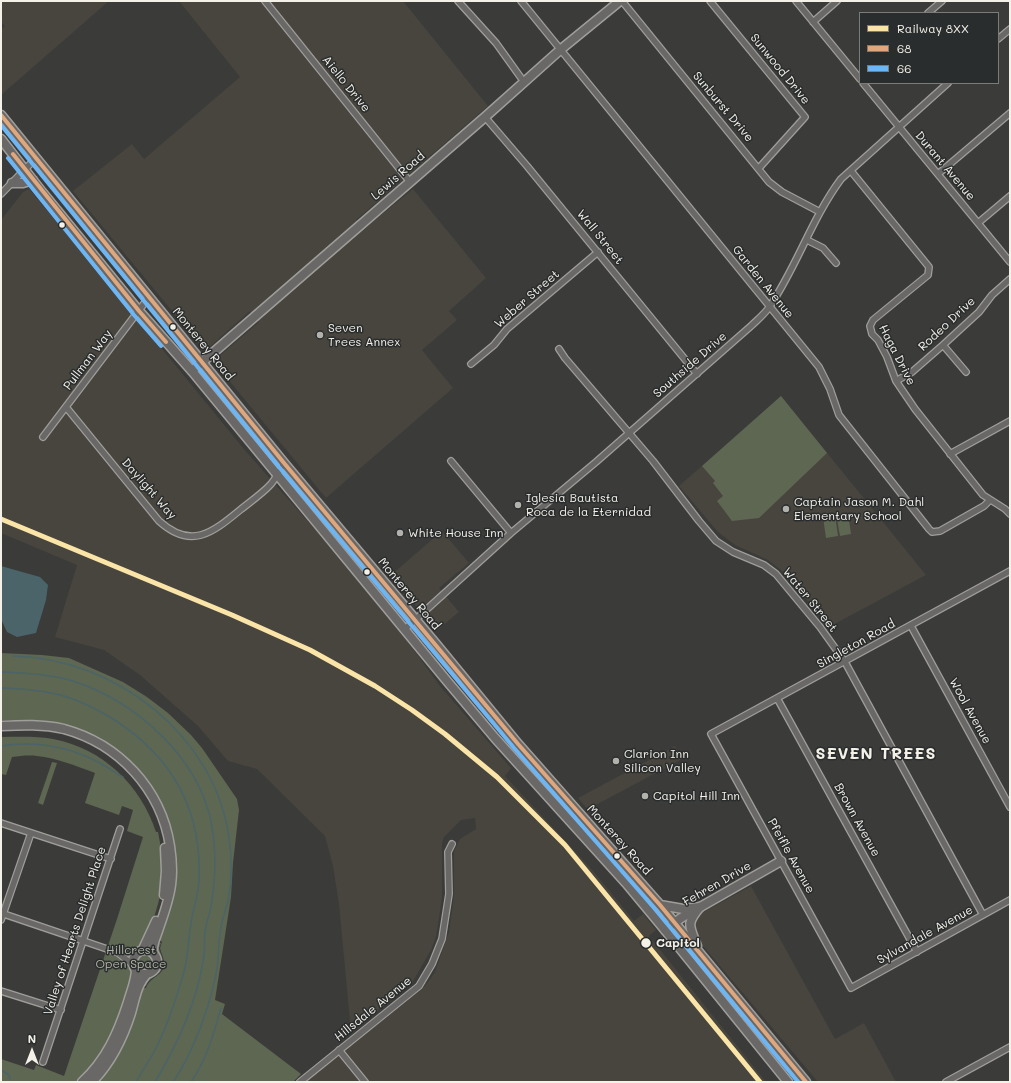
<!DOCTYPE html>
<style>
body{margin:0}
#map{position:relative;width:1011px;height:1083px;overflow:hidden;background:#3b3b39;font-family:Mali,sans-serif}
canvas{display:block}
.frame{position:absolute;inset:0;border:2px solid #f4f1e8;pointer-events:none}
.legend{position:absolute;left:859px;top:12px;width:140px;height:72px;box-sizing:border-box;background:#2a2d2e;border:1px solid #7b7b78;margin:0;padding:5px 7px;list-style:none;font-size:12px;color:#f4f1e8}
.legend li{display:flex;align-items:center;gap:8px;height:20px}
.legend b{width:20px;border:1px solid #7b7b78}
.north{position:absolute;left:12px;top:1031px;width:40px;height:40px;-webkit-text-stroke:3px #2a2d2e;paint-order:stroke;rotate:0deg;font-size:11px;font-weight:700;line-height:16px;text-align:center;color:#f4f1e8}
.north::after{content:'';display:block;margin:auto;width:14px;height:18px;background:#f4f1e8;clip-path:polygon(50% 0,100% 100%,50% 72%,0 100%)}
</style>
<div id="map">
<canvas width="1011" height="1083"></canvas>
<div class="frame"></div>
<ul class="legend">
<li><b style="height:5px;background:#fae4a7"></b>Railway 8XX</li>
<li><b style="height:5px;background:#dfa77e"></b>68</li>
<li><b style="height:5px;background:#6db6f5"></b>66</li>
</ul>
<div class="north">N</div>
</div>
<script>
const c = document.querySelector('canvas').getContext('2d');
c.lineJoin = 'round';
function paint(path, color) {
  c.fillStyle = color;
  c.fill(path, 'evenodd');
}
function trace(path, color, width, dash) {
  c.strokeStyle = color;
  c.lineWidth = width;
  c.lineCap = dash ? 'butt' : 'round';
  c.setLineDash(dash || []);
  c.stroke(path);
}
function label(font, color, halo, rows, align = 'center') {
  c.font = font + ' Mali,sans-serif';
  c.lineWidth = 3;
  c.setLineDash([]);
  c.textBaseline = 'middle';
  c.strokeStyle = halo;
  c.fillStyle = color;
  for (const [text, x, y, turn = 0] of rows) {
    c.save();
    c.translate(x, y);
    c.rotate((+turn || 0) * Math.PI / 180);
    c.textAlign = isNaN(turn) ? turn : align;
    if (halo) c.strokeText(text, 0, 0);
    c.fillText(text, 0, 0);
    c.restore();
  }
}
paint(new Path2D(`
 M 1,1 L 109,1 L 1,95 L 1,30 L 5,26 L 1,22 Z
 M 179,1 L 403,1 L 488,106 L 356,220 L 364,229 L 413,189 L 486,278 L 449,311 L 457,320 L 422,350 L 453,388 L 326,498 L 217,366 L 216,361 L 217,358 L 259,322 L 250,311 L 205,351 L 73,191 L 132,144 L 144,159 L 240,77 Z
 M 29,189 L 101,274 L 243,448 L 379,602 L 440,686 L 511,768 L 505,776 L 594,872 L 634,921 L 643,914 L 656,930 L 649,936 L 766,1082 L 304,1082 L 422,989 L 428,982 L 435,972 L 449,932 L 454,895 L 454,851 L 460,839 L 476,829 L 475,818 L 461,820 L 444,837 L 442,843 L 442,898 L 436,937 L 431,950 L 412,983 L 351,1032 L 339,904 L 333,866 L 325,836 L 257,769 L 228,761 L 198,726 L 140,675 L 104,650 L 55,637 L 77,565 L 1,533 L 1,220 L 23,192 Z
 M 781,396 L 926,575 L 829,627 L 786,574 L 768,560 L 735,545 L 718,532 L 679,486 Z
 M 442,531 L 469,563 L 439,588 L 459,612 L 436,631 L 391,575 Z
 M 675,746 L 682,759 L 592,807 L 590,812 L 578,798 Z
 M 751,886 L 835,1039 L 864,1023 L 896,1082 L 818,1082 L 703,946 L 693,929 L 692,922 L 696,916 Z`), '#47453e');
paint(new Path2D(`
 M 781,396 L 827,453 L 759,518 L 732,521 L 717,501 L 723,496 L 713,483 L 715,481 L 702,466 Z
 M 848,513 L 851,534 L 840,536 L 836,514 Z
 M 835,515 L 838,536 L 826,538 L 823,517 Z
 M 1,653 L 42,655 L 69,658 L 123,682 L 147,697 L 168,713 L 191,735 L 202,748 L 237,799 L 239,810 L 233,863 L 231,897 L 215,1000 L 225,1004 L 222,1014 L 301,1074 L 293,1082 L 96,1082 L 142,988 L 146,988 C 150,976 164,977 164,963 C 164,958 161,953 160,948 L 162,942 L 158,939 L 174,861 L 150,786 L 140,772 L 125,757 L 105,743 L 79,729 L 61,723 L 35,720 L 1,720 Z
 M 1,737 C 18,737 36,736 53,739 C 102,748 141,785 156,832 L 158,832 C 163,856 165,880 158,904 C 155,915 151,926 147,937 L 161,943 L 159,948 C 160,953 163,958 163,964 C 163,976 149,976 146,986 L 142,985 L 119,1029 L 82,1082 L 1,1082 L 1,1059 L 34,1070 L 36,1065 L 64,1076 L 117,919 L 143,837 L 127,831 L 133,810 L 122,806 L 119,815 L 85,803 L 95,773 C 76,766 57,758 37,756 C 29,755 20,756 12,757 L 6,775 L 1,774 Z
 M 52,762 L 57,763 L 43,805 L 38,803 Z`), '#5e6751');
paint(new Path2D(`
 M 1,566 L 40,577 L 48,585 L 46,600 L 36,633 L 17,637 L 7,632 L 1,619 Z`), '#4a6469');
trace(new Path2D(`
 M 13,656 C 115,658 215,735 229,838 C 232,858 232,881 228,901 C 225,912 221,923 220,934 C 218,948 219,964 215,979 C 208,1011 192,1055 173,1082
 M 1,672 C 25,673 49,674 73,681 C 135,701 197,756 211,821 C 216,848 216,878 211,906 C 210,914 206,923 205,932 C 204,942 205,952 203,962 C 196,1003 176,1047 155,1082
 M 1,688 C 22,689 44,690 64,696 C 81,701 98,710 113,719 C 171,756 202,809 199,879 C 199,894 193,908 191,923 C 189,936 188,950 186,963 C 184,974 180,984 177,995 C 171,1013 165,1031 156,1048 C 150,1060 142,1071 136,1082
 M 1,746 C 34,741 66,746 96,761 C 106,766 114,772 123,777
 M 1,1070 L 9,1075 L 10,1079
 M 191,1082 C 206,1061 214,1033 221,1008`), '#4a6469', 1.5);
const street = new Path2D(`
 M 265,1 L 410,182
 M 458,1 L 496,43 L 524,82
 M 521,1 L 819,367 L 830,389 L 839,415 L 929,529 L 932,532 L 940,531 L 984,506 L 990,500
 M 622,1 L 769,182 L 782,192 L 820,212
 M 710,1 L 805,117 L 759,168
 M 796,1 L 860,79
 M 928,13 L 942,1
 M 813,22 L 837,1
 M 998,39 L 1010,29
 M 863,83 L 1010,262
 M 485,117 L 527,166 L 697,374
 M 851,171 L 929,267 L 928,275 L 873,320 L 870,326 L 872,334 L 878,340 L 887,357 L 896,381 L 915,409 L 983,495 L 1005,509 L 1010,514
 M 938,174 L 1010,113
 M 1,194 L 36,158
 M 978,223 L 1010,196
 M 807,240 L 823,248 L 836,263
 M 943,345 L 966,372
 M 559,349 L 565,358 L 653,461 L 699,521 L 716,541 L 733,552 L 764,565 L 776,574 L 820,627 L 845,662 L 983,915
 M 471,364 L 494,345 L 507,329 L 598,252
 M 896,381 L 912,372 L 943,345 L 979,312 L 992,295 L 1010,279
 M 66,407 L 159,521 C 191,550 212,533 240,510 C 250,502 263,493 271,484 C 276,478 280,470 284,463
 M 43,437 L 149,297
 M 950,454 L 1010,421
 M 451,461 L 511,533
 M 1010,571 L 711,734 L 851,988 L 1010,900
 M 911,626 L 1010,807
 M 405,629 L 511,533 L 596,462 L 751,326 C 757,320 765,314 770,306 C 797,266 812,218 841,179 L 948,83
 M 777,698 L 917,952
 M 1,823 L 111,859
 M 1,913 L 116,952 L 137,952
 M 1,920 L 31,833
 M 117,952 L 133,965
 M 1,991 L 61,1010
 M 339,1050 L 365,1082
 M 43,1062 L 120,829
 M 300,1082 L 419,986 L 432,964 L 442,939 L 449,894 L 448,852 L 452,844
 M 946,1082 L 1010,1047`);
const secondary = new Path2D(`
 M 192,371 L 485,117 L 560,50 L 620,1
 M 1,726 C 22,725 43,724 64,729 C 119,744 161,789 170,846 C 172,859 173,871 171,885 C 169,900 164,914 159,928 C 157,935 153,942 153,949 C 153,951 153,952 154,954
 M 164,895 L 166,871 L 165,848
 M 665,930 L 681,918 L 781,861
 M 143,949 L 156,921
 M133 962a12 12 0 1 1 24 0a12 12 0 1 1-24 0Z
 M 82,1082 C 106,1060 118,1033 128,1002 C 131,991 136,981 136,969
 M 92,1082 C 111,1063 123,1038 131,1013 C 135,999 137,984 147,974`);
const primary = new Path2D(`
 M 1,115 L 284,463 L 436,644 L 518,744 L 660,905 L 806,1082
 M 1,139 L 42,192 L 139,311 L 192,371 L 447,681 L 495,738 L 626,883 L 665,930 L 788,1082
 M 12,183 L 23,183 L 33,180
 M 660,905 L 683,909 L 700,907
 M 697,946 C 690,926 685,925 700,907`);
trace(street, '#9f9e9b', 8);
trace(secondary, '#9f9e9b', 11);
trace(primary, '#9f9e9b', 11);
trace(street, '#696866', 5.5);
trace(secondary, '#696866', 8);
trace(primary, '#696866', 8);
trace(new Path2D(`
 M 1,115 L 284,463 L 518,744 L 660,905 L 806,1082
 M 13,154 L 139,311 L 166,342`), '#dfa77e', 4);
trace(new Path2D(`
 M 1,125 L 279,467 L 514,748 L 655,909 L 798,1082
 M 8,158 L 134,315 L 161,346`), '#6db6f5', 4);
trace(new Path2D(`
 M 1,519 L 232,615 L 310,650 L 375,686 L 412,710 L 445,734 L 497,777 L 565,845 L 760,1082`), '#fae4a7', 5);
for (const [x, y, r, color] of [
 [62,225,3.5,"#f4f1e8"],
 [173,327,3.5,"#f4f1e8"],
 [320,335,4,"#b3b1ab"],
 [518,505,4,"#b3b1ab"],
 [786,509,4,"#b3b1ab"],
 [400,533,4,"#b3b1ab"],
 [367,572,3.5,"#f4f1e8"],
 [616,761,4,"#b3b1ab"],
 [645,796,4,"#b3b1ab"],
 [617,856,3.5,"#f4f1e8"],
 [646,943,5.5,"#f4f1e8"]
]) {
  const dot = new Path2D();
  dot.arc(x, y, r, 0, 2 * Math.PI);
  c.fillStyle = color;
  c.fill(dot);
  trace(dot, '#2a2d2e', 1.5);
}
label('12px', '#f4f1e8', '#2a2d2e', [
 ["Sunwood Drive",780,69,51],
 ["Aiello Drive",346,84,51],
 ["Sunburst Drive",723,107,50],
 ["Durant Avenue",945,166,50],
 ["Lewis Road",398,176,-41],
 ["Wall Street",600,237,51],
 ["Garden Avenue",763,282,51],
 ["Weber Street",527,299,-41],
 ["Rodeo Drive",947,324,-43],
 ["Monterey Road",203,344,51],
 ["Haga Drive",897,355,63],
 ["Pullman Way",88,360,-53],
 ["Southside Drive",690,365,-41],
 ["Daylight Way",149,489,49],
 ["Monterey Road",409,594,50],
 ["Water Street",810,600,51],
 ["Singleton Road",856,644,-29],
 ["Wool Avenue",970,711,61],
 ["Brown Avenue",857,820,61],
 ["Monterey Road",619,840,48],
 ["Pfeifle Avenue",791,856,61],
 ["Fehren Drive",717,884,-30],
 ["Valley of Hearts Delight Place",75,931,-72],
 ["Sylvandale Avenue",925,935,-29],
 ["Hillsdale Avenue",373,1009,-39]
]);
label('12px', '#f4f1e8', '#2a2d2e', [
 ["Seven",328,328],
 ["Trees Annex",328,342],
 ["Iglesia Bautista",526,498],
 ["Roca de la Eternidad",526,512],
 ["Captain Jason M. Dahl",794,502],
 ["Elementary School",794,516],
 ["White House Inn",408,533],
 ["Clarion Inn",624,754],
 ["Silicon Valley",624,768],
 ["Capitol Hill Inn",653,796]
], 'left');
label('bold 12px', '#f4f1e8', '#2a2d2e', [
 ["Capitol",656,943]
], 'left');
label('12px', '#b3b6a6', '#2a2d2e', [
 ["Hillcrest",131,950],
 ["Open Space",131,964]
]);
c.letterSpacing = '1px';
label('bold 16px', '#f4f1e8', '#2a2d2e', [
 ["SEVEN TREES",876,754]
]);
c.letterSpacing = '0px';
</script>
